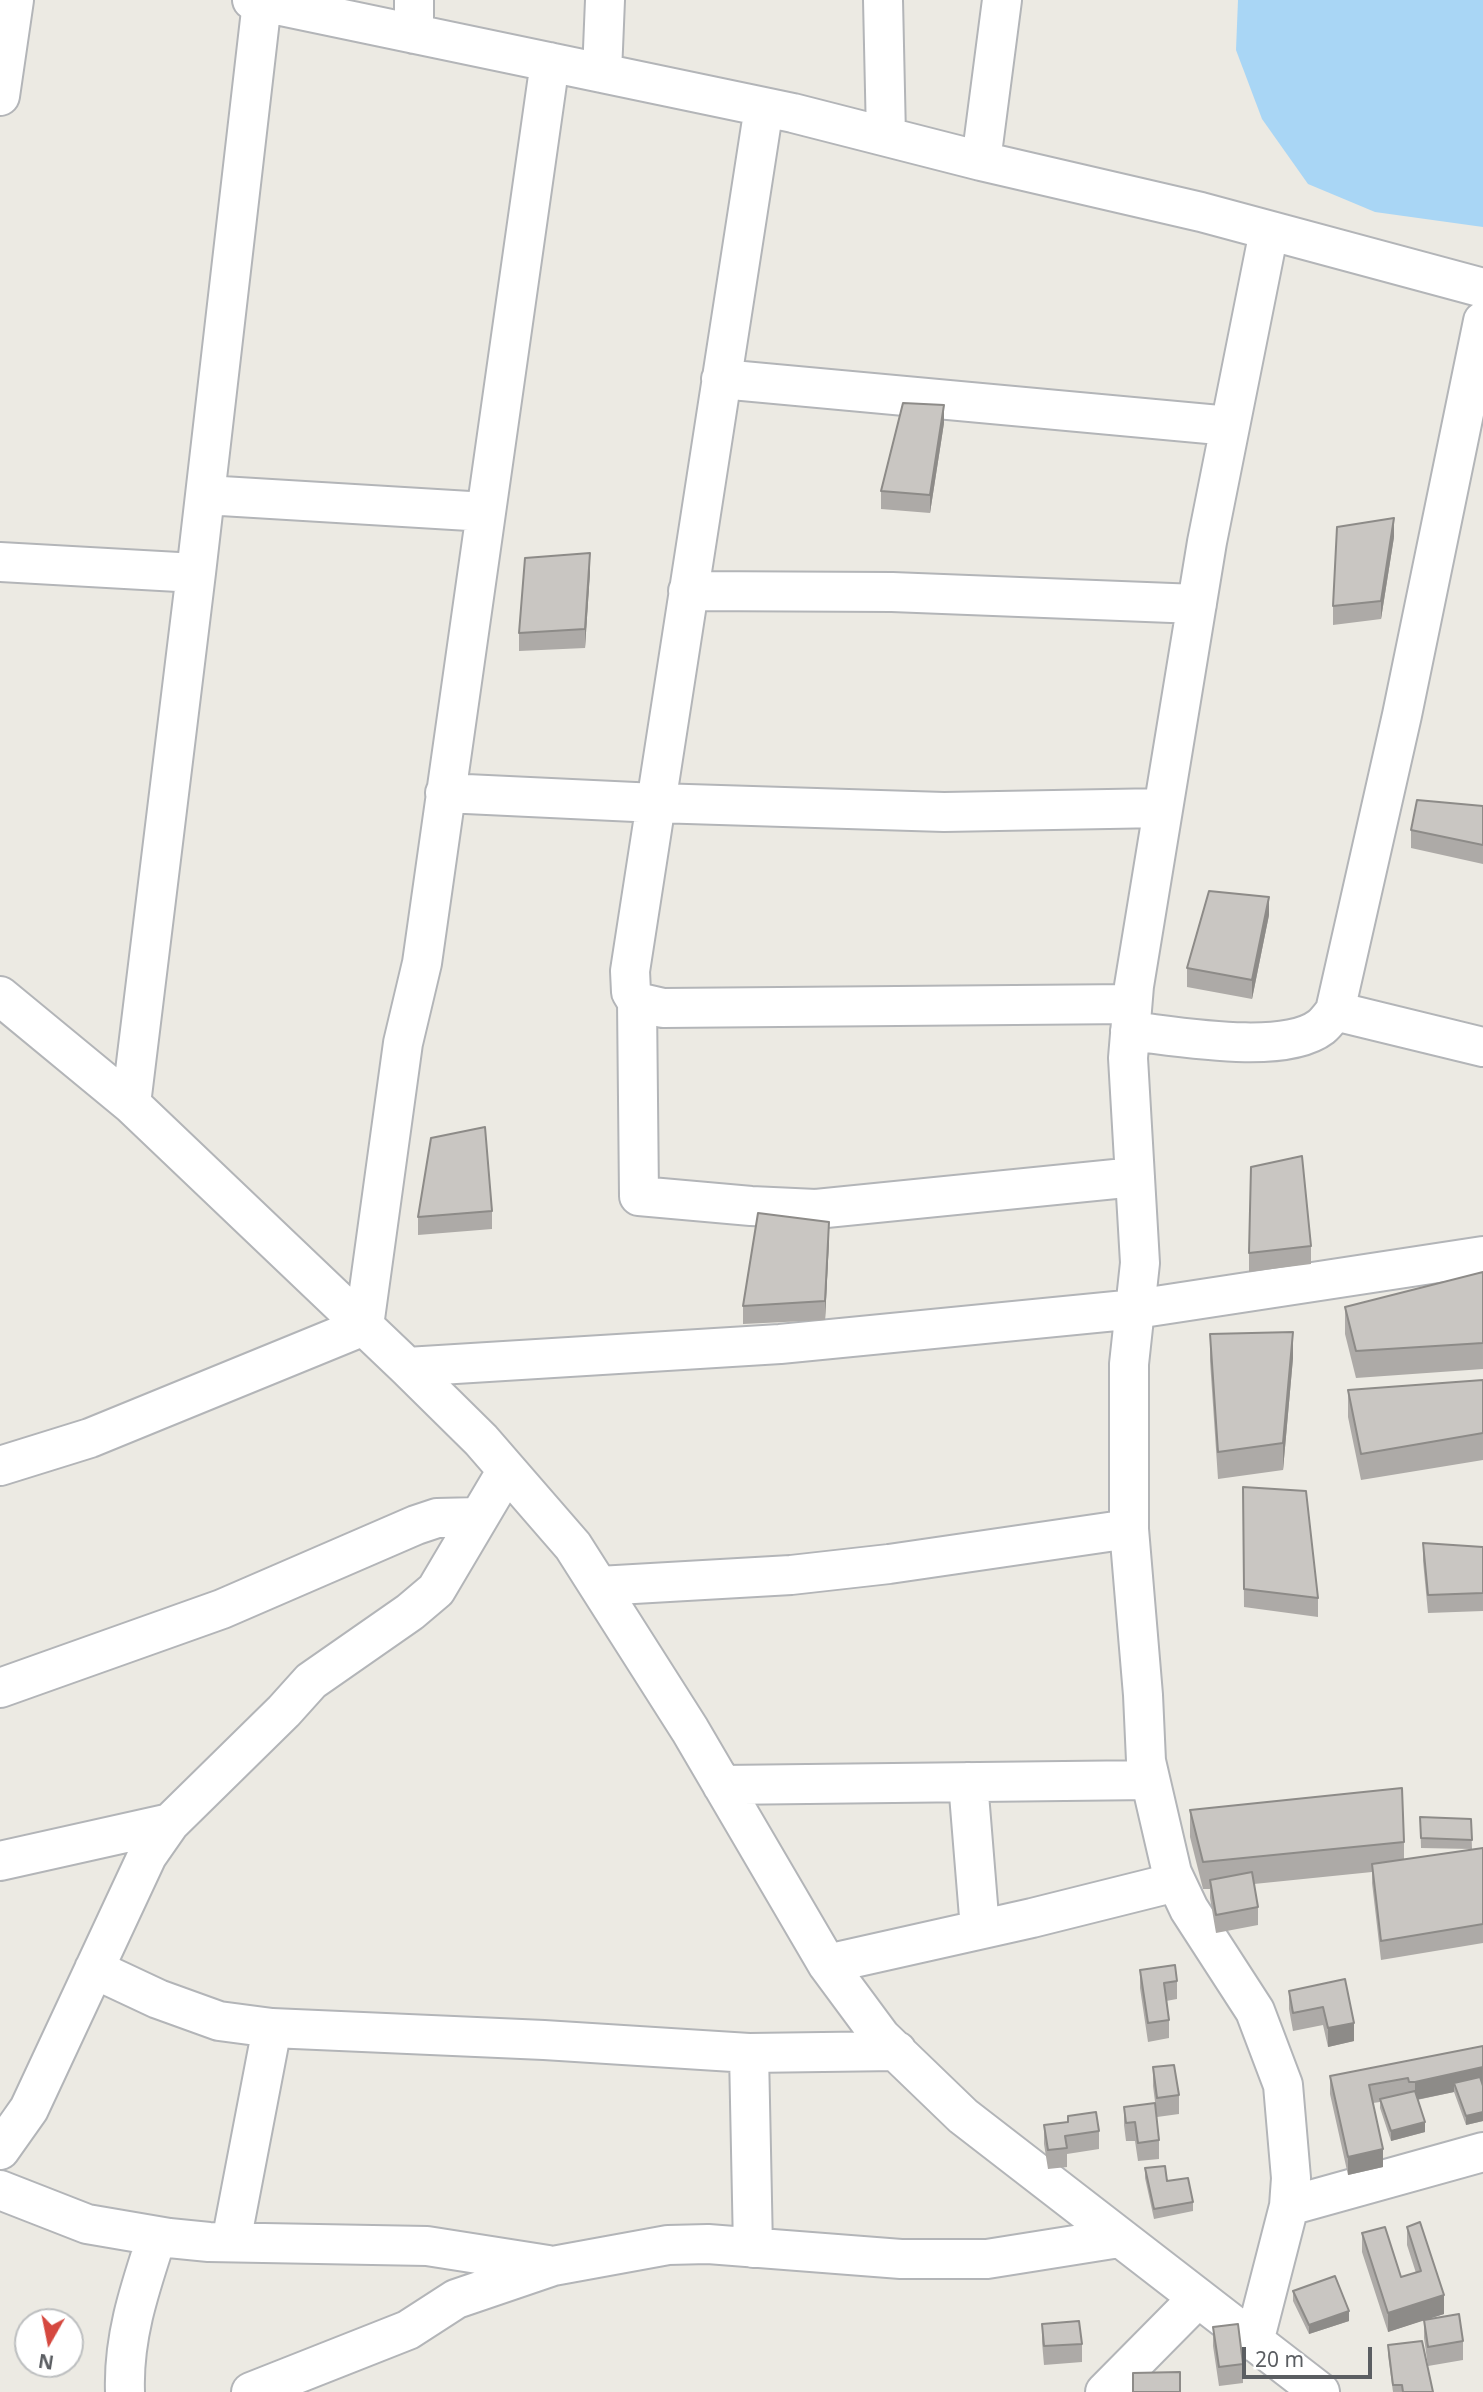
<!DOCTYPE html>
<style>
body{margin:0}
#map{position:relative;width:1483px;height:2392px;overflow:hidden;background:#eceae3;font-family:"Noto Sans",sans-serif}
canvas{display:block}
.north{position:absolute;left:14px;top:2308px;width:70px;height:70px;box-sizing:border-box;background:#fff;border:2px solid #bdbfc0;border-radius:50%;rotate:189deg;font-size:19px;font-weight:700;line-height:28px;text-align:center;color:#5b5e62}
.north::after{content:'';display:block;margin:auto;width:24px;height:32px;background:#d5483f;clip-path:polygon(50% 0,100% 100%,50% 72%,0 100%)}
.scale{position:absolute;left:1242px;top:2347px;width:130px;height:32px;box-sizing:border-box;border:4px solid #5b5e62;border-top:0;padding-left:9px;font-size:21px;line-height:24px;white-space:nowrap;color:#5b5e62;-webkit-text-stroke:5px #fff;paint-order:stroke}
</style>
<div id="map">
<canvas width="1483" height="2392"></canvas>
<div class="north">N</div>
<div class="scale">20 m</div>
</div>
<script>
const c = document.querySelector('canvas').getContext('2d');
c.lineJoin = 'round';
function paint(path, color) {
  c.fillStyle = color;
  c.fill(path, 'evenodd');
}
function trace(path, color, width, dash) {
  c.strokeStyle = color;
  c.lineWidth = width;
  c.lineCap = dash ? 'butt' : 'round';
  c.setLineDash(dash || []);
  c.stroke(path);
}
paint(new Path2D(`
 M 1238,0 L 1483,0 L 1483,227 L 1375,212 L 1308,184 L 1262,119 L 1236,50 Z`), '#a9d6f5');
const street = new Path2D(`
 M 252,0 L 793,113 L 981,161 L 1201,212 L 1483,288
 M 414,0 L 414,34
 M 883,0 L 886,136
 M 602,73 L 605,0
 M 0,96 L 14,0
 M 764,107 L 630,971 L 631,992 L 637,1002 L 663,1008 L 1132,1004
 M 981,161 L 1002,0
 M 721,379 L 1230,426
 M 205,495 L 486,512
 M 0,562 L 196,573
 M 688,591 L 892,592 L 1197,604
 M 445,793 L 656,803 L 944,812 L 1163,808
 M 0,996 L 131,1104 L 407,1367 L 481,1440 L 573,1546 L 690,1730 L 827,1964 L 881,2037 L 963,2116 L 1320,2392
 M 637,1002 L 639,1196 L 751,1206 L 816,1209 L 1135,1177
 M 1335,1011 L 1483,1047
 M 1130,1031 C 1176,1036 1283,1056 1321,1027 C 1326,1023 1331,1016 1335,1011 L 1402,715 L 1483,321
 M 131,1104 L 196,573 L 262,2
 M 407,1367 L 780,1344 L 1136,1309 L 1483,1256
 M 0,1466 L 90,1438 L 364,1326 L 403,1043 L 422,963 L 550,62
 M 599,1586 L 791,1575 L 889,1564 L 1129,1529
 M 0,1688 L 222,1609 L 416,1525 L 437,1518 L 479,1517
 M 968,1782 L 980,1929
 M 722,1785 L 1150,1780
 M 0,1861 L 170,1823
 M 827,1964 L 1032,1918 L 1176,1882
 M 94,1969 L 158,1999 L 219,2021 L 272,2028 L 544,2040 L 749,2053 L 897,2051
 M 749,2053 L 753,2248
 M 0,2150 L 29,2109 L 147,1856 L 170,1823 L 284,1711 L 311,1681 L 410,1612 L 436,1590 L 507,1470
 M 0,2190 L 87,2224 L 169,2238 L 209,2242 L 427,2246 L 548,2265
 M 1289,2206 L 1483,2152
 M 231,2242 L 272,2028
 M 1254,2342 L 1289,2206 L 1291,2178 L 1283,2085 L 1255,2011 L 1189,1909 L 1172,1873 L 1146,1761 L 1143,1695 L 1129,1529 L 1129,1364 L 1140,1263 L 1128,1058 L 1134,986 L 1207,542 L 1269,231
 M 125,2392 C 123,2337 140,2288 157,2236
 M 251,2392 L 408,2330 L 456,2299 L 553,2266 L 668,2245 L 708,2244 L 901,2259 L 987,2259 L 1119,2238
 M 1105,2392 L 1198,2298`);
trace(street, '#b3b5b8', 42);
trace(street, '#fff', 38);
paint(new Path2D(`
 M 944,423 L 930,513 L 881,509 L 881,491 Z
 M 1394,537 L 1381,619 L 1333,625 L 1333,606 Z
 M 590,572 L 585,648 L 519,651 L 519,633 Z
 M 1483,806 L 1483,864 L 1411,848 L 1411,830 Z
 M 1269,915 L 1252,999 L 1187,987 L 1187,968 Z
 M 492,1211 L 492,1229 L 418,1235 L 418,1217 Z
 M 829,1240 L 825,1320 L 743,1324 L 743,1306 Z
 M 1311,1246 L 1311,1264 L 1249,1272 L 1249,1253 Z
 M 1483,1272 L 1483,1369 L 1356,1378 L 1345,1334 L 1345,1307 Z
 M 1210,1334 L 1293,1358 L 1283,1470 L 1218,1479 L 1210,1361 Z
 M 1483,1380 L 1483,1460 L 1361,1480 L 1348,1417 L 1348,1390 Z
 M 1243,1487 L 1318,1598 L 1318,1617 L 1244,1607 Z
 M 1423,1543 L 1483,1547 L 1483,1611 L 1428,1613 L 1423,1561 Z
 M 1190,1810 L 1404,1842 L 1404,1860 L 1483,1848 L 1483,1943 L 1381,1960 L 1372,1883 L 1372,1872 L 1254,1884 L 1258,1907 L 1258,1925 L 1216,1933 L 1210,1898 L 1210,1889 L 1203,1889 L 1190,1837 Z
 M 1420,1817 L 1471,1819 L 1472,1849 L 1421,1848 Z
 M 1140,1970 L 1177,1981 L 1177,1999 L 1166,2001 L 1169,2020 L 1169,2038 L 1148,2042 L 1140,1988 Z
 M 1345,1979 L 1354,2041 L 1328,2047 L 1323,2025 L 1293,2031 L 1289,2009 L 1289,1991 Z
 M 1483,2046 L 1483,2121 L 1466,2125 L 1454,2092 L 1417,2100 L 1425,2132 L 1391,2141 L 1380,2108 L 1380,2102 L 1373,2103 L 1383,2167 L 1348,2175 L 1330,2094 L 1330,2076 Z
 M 1153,2067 L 1179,2095 L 1179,2114 L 1157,2117 L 1153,2086 Z
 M 1124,2107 L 1159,2140 L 1159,2159 L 1138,2161 L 1135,2141 L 1126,2141 L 1124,2125 Z
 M 1044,2125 L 1099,2131 L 1099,2149 L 1067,2154 L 1067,2167 L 1048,2169 L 1044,2144 Z
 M 1145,2168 L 1167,2181 L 1193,2202 L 1193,2211 L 1154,2219 L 1145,2178 Z
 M 1407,2227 L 1444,2314 L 1428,2319 L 1463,2341 L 1463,2360 L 1428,2366 L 1424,2338 L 1424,2320 L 1388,2332 L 1362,2252 L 1362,2233 L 1401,2277 L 1416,2273 L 1407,2245 Z
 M 1293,2291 L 1349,2321 L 1309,2334 L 1293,2301 Z
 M 1042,2324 L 1082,2344 L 1082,2362 L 1044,2365 L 1042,2342 Z
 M 1213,2327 L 1243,2364 L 1243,2383 L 1219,2386 L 1213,2346 Z
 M 1388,2345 L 1433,2392 L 1393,2392 L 1388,2355 Z`), '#adaaa7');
paint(new Path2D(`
 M 944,405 L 944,423 L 930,513 L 930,495 Z
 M 1394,518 L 1394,537 L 1381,619 L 1381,601 Z
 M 590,553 L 590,572 L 585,648 L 585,629 Z
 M 1269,897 L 1269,915 L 1252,999 L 1252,980 Z
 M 829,1222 L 829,1240 L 825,1320 L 825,1301 Z
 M 1293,1332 L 1293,1358 L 1283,1470 L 1283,1443 Z
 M 1354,2023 L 1354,2041 L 1328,2047 L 1328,2028 Z
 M 1483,2067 L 1483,2085 L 1454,2083 L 1454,2092 L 1415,2100 L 1415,2082 Z
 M 1483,2112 L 1483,2121 L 1466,2125 L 1466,2116 Z
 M 1425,2122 L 1425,2132 L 1391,2141 L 1391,2131 Z
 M 1383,2149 L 1383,2167 L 1348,2175 L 1348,2157 Z
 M 1444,2295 L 1444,2314 L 1388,2332 L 1388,2313 Z
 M 1349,2311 L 1349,2321 L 1309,2334 L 1309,2325 Z`), '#8d8b88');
const building = new Path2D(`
 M 903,403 L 944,405 L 930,495 L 881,491 Z
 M 1394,518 L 1381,601 L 1333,606 L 1337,527 Z
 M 590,553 L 585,629 L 519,633 L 525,558 Z
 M 1417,800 L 1483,806 L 1483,845 L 1411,830 Z
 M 1209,891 L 1269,897 L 1252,980 L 1187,968 Z
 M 485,1127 L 492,1211 L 418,1217 L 431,1138 Z
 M 1302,1156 L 1311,1246 L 1249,1253 L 1251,1167 Z
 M 758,1213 L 829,1222 L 825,1301 L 743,1306 Z
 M 1483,1272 L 1483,1343 L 1356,1351 L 1345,1307 Z
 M 1293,1332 L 1283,1443 L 1218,1452 L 1210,1334 Z
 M 1483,1380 L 1483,1433 L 1361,1454 L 1348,1390 Z
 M 1243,1487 L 1306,1491 L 1318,1598 L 1244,1589 Z
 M 1423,1543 L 1483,1547 L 1483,1593 L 1428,1595 Z
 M 1402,1788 L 1404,1842 L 1203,1862 L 1190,1810 Z
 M 1420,1817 L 1471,1819 L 1472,1840 L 1421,1838 Z
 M 1483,1848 L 1483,1924 L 1381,1941 L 1372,1864 Z
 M 1252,1872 L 1258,1907 L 1216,1915 L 1210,1880 Z
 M 1175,1965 L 1177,1981 L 1164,1983 L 1169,2020 L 1148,2023 L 1140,1970 Z
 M 1345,1979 L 1354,2023 L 1328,2028 L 1323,2007 L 1293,2013 L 1289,1991 Z
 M 1483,2046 L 1483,2067 L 1415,2082 L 1409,2082 L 1408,2078 L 1369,2085 L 1383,2149 L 1348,2157 L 1330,2076 Z
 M 1174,2065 L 1179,2095 L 1157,2098 L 1153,2067 Z
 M 1480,2077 L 1483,2086 L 1483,2112 L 1466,2116 L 1454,2083 Z
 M 1415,2091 L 1425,2122 L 1391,2131 L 1380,2099 Z
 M 1155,2103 L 1159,2140 L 1138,2143 L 1135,2122 L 1126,2123 L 1124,2107 Z
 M 1096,2112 L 1099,2131 L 1065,2136 L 1067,2148 L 1048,2150 L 1044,2125 L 1068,2122 L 1068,2116 Z
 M 1165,2166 L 1167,2181 L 1188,2178 L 1193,2202 L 1154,2209 L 1145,2168 Z
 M 1420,2222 L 1444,2295 L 1388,2313 L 1362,2233 L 1385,2227 L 1401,2277 L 1421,2271 L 1407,2227 Z
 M 1335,2276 L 1349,2311 L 1309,2325 L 1293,2291 Z
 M 1459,2314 L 1463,2341 L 1428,2347 L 1424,2320 Z
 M 1079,2321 L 1082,2344 L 1044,2346 L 1042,2324 Z
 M 1238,2324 L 1243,2364 L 1219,2367 L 1213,2327 Z
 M 1422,2341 L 1433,2392 L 1403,2392 L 1402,2385 L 1393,2385 L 1388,2345 Z
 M 1180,2372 L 1180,2392 L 1133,2392 L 1133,2373 Z`);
paint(building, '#c9c6c2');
trace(building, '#8d8b88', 2);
</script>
